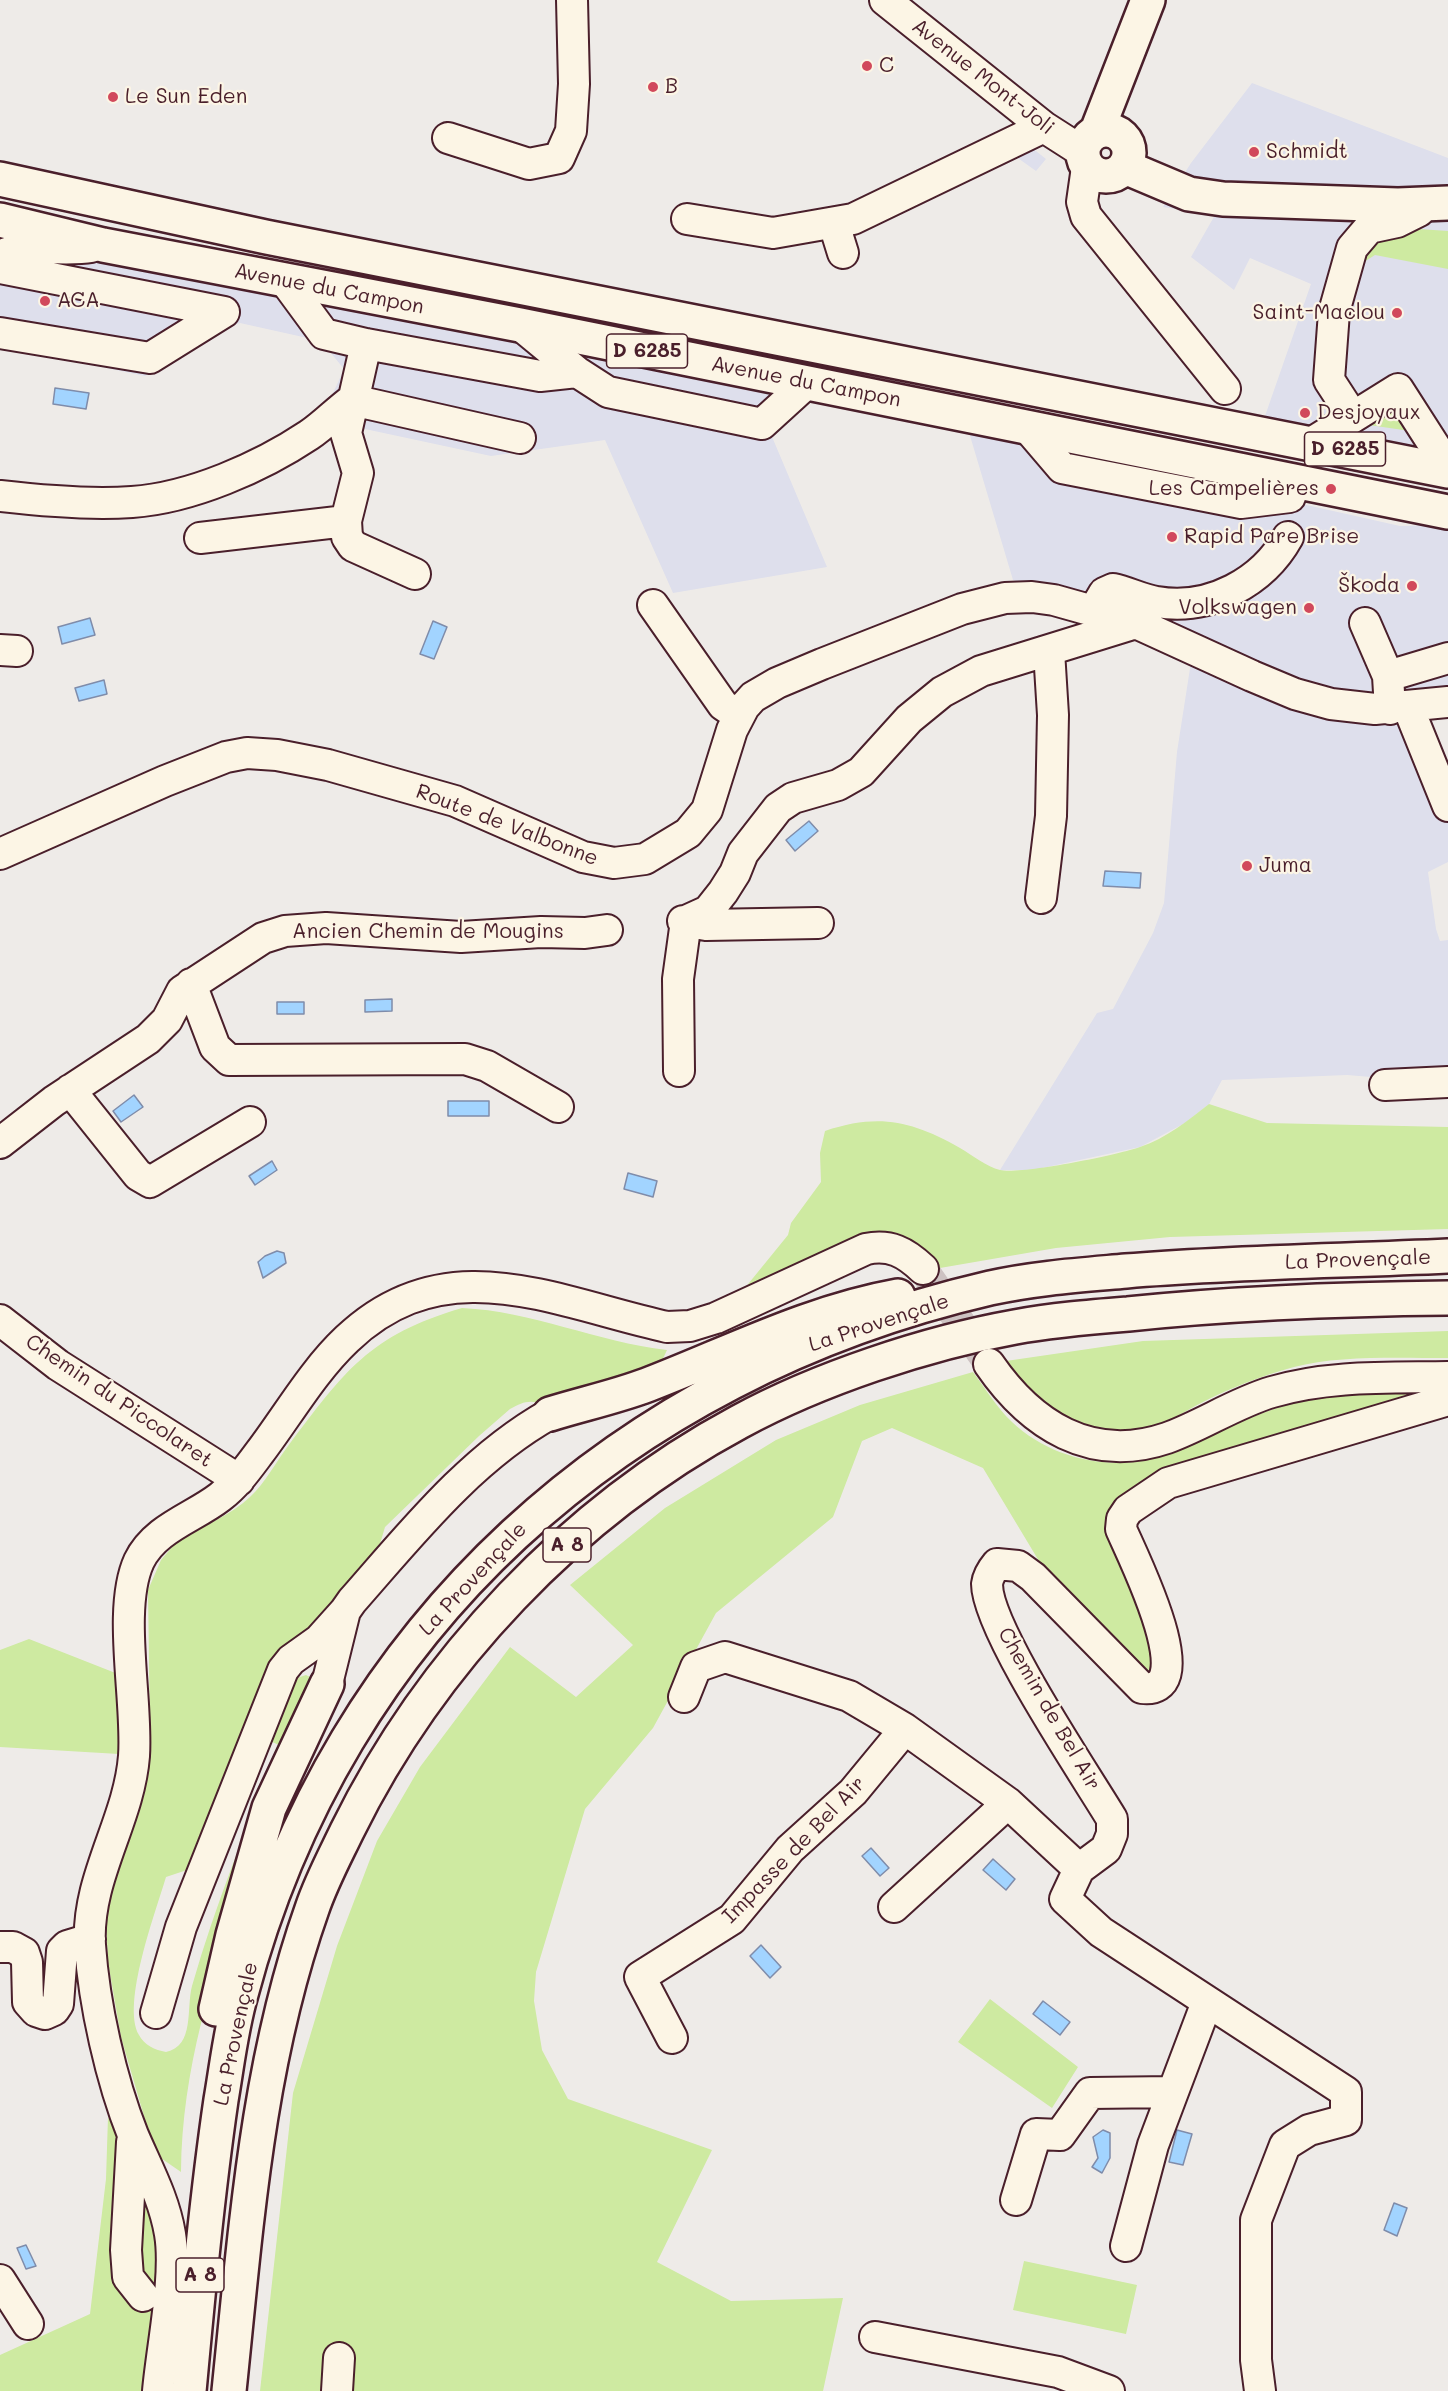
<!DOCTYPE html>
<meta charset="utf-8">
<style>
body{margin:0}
canvas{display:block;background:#eeebe8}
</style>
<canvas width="1448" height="2391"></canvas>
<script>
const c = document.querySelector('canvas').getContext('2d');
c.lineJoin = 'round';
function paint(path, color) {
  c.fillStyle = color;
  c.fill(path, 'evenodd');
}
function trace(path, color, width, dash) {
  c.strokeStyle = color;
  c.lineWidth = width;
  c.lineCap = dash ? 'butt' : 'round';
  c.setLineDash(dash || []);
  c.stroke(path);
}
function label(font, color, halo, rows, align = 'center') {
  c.font = font + ' Mali,sans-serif';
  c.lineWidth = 4.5;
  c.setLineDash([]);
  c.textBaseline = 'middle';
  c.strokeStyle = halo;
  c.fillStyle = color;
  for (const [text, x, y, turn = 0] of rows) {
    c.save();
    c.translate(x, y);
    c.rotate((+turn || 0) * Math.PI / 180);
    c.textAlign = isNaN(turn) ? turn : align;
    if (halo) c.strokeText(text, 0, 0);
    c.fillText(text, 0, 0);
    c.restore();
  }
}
paint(new Path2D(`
 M 1252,83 L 1448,158 L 1448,459 L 1265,416 L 1311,284 L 1250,258 L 1234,290 L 1191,257 L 1215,215 L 1163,207 L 1191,163 Z
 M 1026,143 L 1046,159 L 1036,171 L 1015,156 Z
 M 0,233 L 800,401 L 770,432 L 827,567 L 673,593 L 605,440 L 491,456 L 365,429 L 329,402 L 344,369 L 321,341 L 240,323 L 221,329 L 145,376 L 0,346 Z
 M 968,429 L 1400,526 L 1448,525 L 1448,715 L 1406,719 L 1448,818 L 1448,862 L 1428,872 L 1436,929 L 1440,941 L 1448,940 L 1448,1077 L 1407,1080 L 1347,1075 L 1222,1080 L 1209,1104 L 1185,1123 L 1140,1147 L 1033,1170 L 1000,1170 L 1097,1013 L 1113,1009 L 1153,933 L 1164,903 L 1177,752 L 1191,662 L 1086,610 L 1013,580 Z`), '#dedfec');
paint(new Path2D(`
 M 1419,229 L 1448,231 L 1448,269 L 1375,255 L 1356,267 L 1370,237 Z
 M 1395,404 L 1417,432 L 1362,424 Z
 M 1209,1104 L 1267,1123 L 1448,1127 L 1448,1229 L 1170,1237 L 1056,1248 L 940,1268 C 916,1243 906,1229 869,1234 L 740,1294 L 788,1235 L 791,1223 L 821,1182 L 820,1153 L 825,1131 C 879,1113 912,1121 960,1148 C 972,1155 987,1167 1000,1170 C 1019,1175 1118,1155 1140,1147 C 1165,1139 1189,1120 1209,1104 Z
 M 462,1308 C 532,1311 597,1342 667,1350 L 659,1367 L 544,1405 C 530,1399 523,1402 510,1409 L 479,1436 L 385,1527 L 377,1554 L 316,1634 L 190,1869 L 166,1877 C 156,1911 121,2004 139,2035 C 144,2045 155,2050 166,2052 C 195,2046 186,2008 192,1986 C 216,1903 247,1825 281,1746 L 266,1739 L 294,1679 L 306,1675 L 312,1678 C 290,1745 267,1813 244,1881 C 212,1979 182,2068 181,2172 L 155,2154 L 121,2037 L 108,1962 L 106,1919 L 112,1886 L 142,1802 L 147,1772 L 150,1734 L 148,1590 L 161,1560 L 179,1539 C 202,1527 231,1515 250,1497 C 265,1483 276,1462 288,1446 C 344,1372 369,1335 462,1308 Z
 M 1448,1331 L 1448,1358 C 1402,1358 1338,1355 1294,1367 C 1261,1376 1230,1388 1201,1403 C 1183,1412 1166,1424 1148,1430 C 1091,1448 1035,1405 1006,1361 L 1143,1341 Z
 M 973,1372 C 985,1388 997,1408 1012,1422 C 1052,1460 1117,1474 1169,1453 C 1217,1434 1263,1408 1314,1398 C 1351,1391 1391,1393 1428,1391 L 1246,1451 L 1109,1537 L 1159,1661 L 1158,1669 L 1145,1673 L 1051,1581 L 983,1468 L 892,1428 L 862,1441 L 833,1517 L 716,1613 L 653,1728 L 585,1809 L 536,1972 L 534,2001 L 542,2050 L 568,2099 L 712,2150 L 657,2262 L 731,2301 L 843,2298 L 823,2391 L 260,2391 L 293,2093 L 337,1946 L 377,1841 L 420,1767 L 510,1647 L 576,1697 L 633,1645 L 570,1585 L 665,1508 L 776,1440 L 860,1405 Z
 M 29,1639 L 118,1674 L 119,1754 L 0,1747 L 0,1650 Z
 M 990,1999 L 1078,2067 L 1052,2108 L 958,2042 Z
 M 108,2117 C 125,2154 151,2195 157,2236 C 163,2278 149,2347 144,2391 L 0,2391 L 0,2355 L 90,2314 L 106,2179 Z
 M 1024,2261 L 1137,2285 L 1126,2334 L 1013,2310 Z`), '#ceeaa1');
const water = new Path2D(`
 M 55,388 L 89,393 L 86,409 L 53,404 Z
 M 90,618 L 95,635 L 62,644 L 58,627 Z
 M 433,621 L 447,627 L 434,659 L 420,654 Z
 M 104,680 L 107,694 L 79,701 L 75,688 Z
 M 809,821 L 818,831 L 795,851 L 786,840 Z
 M 1105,871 L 1141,873 L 1140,888 L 1103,886 Z
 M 392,999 L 392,1011 L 365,1012 L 365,1000 Z
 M 277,1002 L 304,1002 L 304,1014 L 277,1014 Z
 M 134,1095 L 143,1107 L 121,1122 L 113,1111 Z
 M 448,1101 L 489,1101 L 489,1116 L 448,1116 Z
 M 272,1161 L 277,1170 L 255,1185 L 249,1176 Z
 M 628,1173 L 657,1181 L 653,1197 L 624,1189 Z
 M 277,1251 L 284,1253 L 286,1263 L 263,1278 L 258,1262 L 265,1256 Z
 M 871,1848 L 889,1868 L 880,1876 L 862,1856 Z
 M 993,1859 L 1015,1879 L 1006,1890 L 983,1870 Z
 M 761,1945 L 781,1967 L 770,1978 L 750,1956 Z
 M 1043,2001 L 1070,2022 L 1060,2035 L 1033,2014 Z
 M 1103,2130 L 1110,2133 L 1110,2158 L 1102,2173 L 1092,2167 L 1098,2158 L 1093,2137 Z
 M 1177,2130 L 1192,2134 L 1183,2165 L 1169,2162 Z
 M 1394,2203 L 1407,2208 L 1397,2236 L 1384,2230 Z
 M 26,2245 L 36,2266 L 26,2269 L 17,2248 Z`);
paint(water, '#a2d4ff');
trace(water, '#7f8caa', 1.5);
trace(new Path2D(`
 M 923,1269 L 989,1364`), '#cdc2c2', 30, [30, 15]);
const minor = new Path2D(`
 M 885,0 L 1044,127 L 1083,152
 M 448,138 L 529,164 L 559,158 L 571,131 L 574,84 L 572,0
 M 1087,167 L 1082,202 L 1086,216 L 1225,389
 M 687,219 L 773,233 L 853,219 L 1044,127
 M 834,224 L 843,253
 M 0,256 C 27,242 62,252 91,247
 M 0,268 L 224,312
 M 285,281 L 324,334 L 366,344 L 540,376 L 577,372 L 608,392 L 762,424 L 807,383
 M 520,325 L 577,372
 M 0,333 L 150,358 L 224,312
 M 366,344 L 346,433 L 358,473 L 346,521 L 347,537 L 353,546 L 415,574
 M 1353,417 L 1329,380 L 1334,312 L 1352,248 L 1369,228 L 1397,222 L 1419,211
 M 1027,427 L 1062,468 L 1241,503 L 1290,497 L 1294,482
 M 1313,442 L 1398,389 L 1448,467
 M 0,496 C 43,501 88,505 132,502 C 191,498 261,467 309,435 C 324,425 337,411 352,400 L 520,438
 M 200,538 L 346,521
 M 653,605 L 723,705 L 739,716
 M 1094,610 L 1104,593 L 1113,589 C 1128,592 1142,600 1157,602 C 1210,611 1263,582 1288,537
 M 1365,623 L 1388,676
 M 0,650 L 17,651
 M 1408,707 L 1448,806
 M 1390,709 L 1388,676 L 1448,658
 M 0,854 L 165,781 L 226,757 L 247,753 L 277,755 L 328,765 L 455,801 L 583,857 L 614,863 L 645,859 L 688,833 L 707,810 L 732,730 L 744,707 L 753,697 L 777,683 L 822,664 L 962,609 L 1005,598 L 1032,597 L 1054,600 L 1136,623 L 1252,676 L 1295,694 L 1331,704 L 1375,709 L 1448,702
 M 1041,898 L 1051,816 L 1053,715 L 1049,651
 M 683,921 L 706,925 L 818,923
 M 686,921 L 708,911 L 723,892 L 735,873 L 743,853 L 778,808 L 793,798 L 838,785 L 861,772 L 909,719 L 942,692 L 981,671 L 1136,623
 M 191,984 L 215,1047 L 229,1060 L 465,1059 L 487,1066 L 558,1107
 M 679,1071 L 678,979 L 686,921
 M 1385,1085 L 1448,1082
 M 70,1090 L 138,1175 L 150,1182 L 250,1122
 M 0,1143 L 54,1101 L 148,1039 L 167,1020 L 182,991 L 263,938 L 285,931 L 326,928 L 461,937 L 541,932 L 585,933 L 607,930
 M 0,1320 L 58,1365 L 239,1480
 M 989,1364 C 1031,1425 1091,1464 1167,1438 C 1203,1425 1235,1403 1272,1392 C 1329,1375 1389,1378 1448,1377
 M 327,1684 L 345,1611 L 352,1601 C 411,1534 471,1458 550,1414
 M 684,1697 L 696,1667 L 725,1657 L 849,1696 L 905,1729
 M 894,1907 L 1008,1803
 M 0,1947 L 13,1947 L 24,1953 L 27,1962 L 28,2002 L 36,2011 L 45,2014 L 54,2010 L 58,2004 L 62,1951 L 67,1946 L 90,1939
 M 156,2013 L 181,1927 L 283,1670 L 291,1660 L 319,1640 L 345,1611
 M 672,2038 L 640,1977 L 732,1919 L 790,1849 L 853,1792 L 905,1729 L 1008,1803 L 1079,1869
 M 132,2142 L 126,2250 L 128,2277 L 143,2296
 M 1016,2200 L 1036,2134 L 1060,2135 L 1090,2093 L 1173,2092 L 1207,2002
 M 1126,2246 L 1153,2145 L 1173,2092
 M 0,2280 L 28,2324
 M 875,2337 L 1058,2372 L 1109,2391
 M 158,2391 C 162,2346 177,2276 170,2234 C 164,2198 147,2168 133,2135 C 111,2080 94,2004 90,1945 C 86,1878 129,1821 134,1756 C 138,1701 117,1609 139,1561 C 155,1528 193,1518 220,1497 C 237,1484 248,1468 260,1452 C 288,1415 313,1371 347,1339 C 446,1245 554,1302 667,1327 L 690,1326 L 716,1318 L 866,1249 C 890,1244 905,1252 923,1269
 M 337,2391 L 339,2358
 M 1260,2391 L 1256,2360 L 1256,2220 L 1285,2145 L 1309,2130 L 1346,2120 L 1346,2092 L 1101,1932 L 1065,1899 L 1079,1869 L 1106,1849 L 1112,1834 L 1112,1819 C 1085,1774 987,1629 987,1584 C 988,1576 992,1570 997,1564 L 1018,1566 L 1033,1577 L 1142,1688 C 1204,1696 1131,1553 1121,1529 L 1122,1519 L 1128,1510 L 1168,1483 L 1448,1400`);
const major = new Path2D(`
 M1083 153a23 23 0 1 1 46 0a23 23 0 1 1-46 0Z
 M 1097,131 L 1148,0
 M 1125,167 L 1189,194 L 1223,199 L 1398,205 L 1448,203
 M 0,179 L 266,237 L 1448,471
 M 0,220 L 103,245 L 520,325 L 1448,512`);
const highway = new Path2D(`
 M 550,1414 C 582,1404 615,1397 647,1385 C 730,1353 809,1312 898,1296
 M 216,2009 L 233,1935 L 269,1808 L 327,1684
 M 189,2391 C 198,2294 207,2196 221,2100 C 227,2065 231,2028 241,1994 C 338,1625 623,1373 990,1288 C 1035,1278 1081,1275 1126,1271 C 1233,1262 1341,1261 1448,1256
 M 229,2391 C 246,2228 257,2064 312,1909 C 321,1882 335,1856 347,1831 C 430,1662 573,1511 739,1422 C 818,1379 926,1343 1015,1327 C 1052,1320 1090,1317 1128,1314 C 1234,1303 1341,1299 1448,1298`);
trace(minor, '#4a1f2b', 34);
trace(major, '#4a1f2b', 38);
trace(highway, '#4a1f2b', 38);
trace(minor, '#fcf5e5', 30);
trace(major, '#fcf5e5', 33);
trace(highway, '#fcf5e5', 33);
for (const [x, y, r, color] of [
 [867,66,6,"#d1495b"],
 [653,87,6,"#d1495b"],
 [113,97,6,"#d1495b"],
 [1254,152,6,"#d1495b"],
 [45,301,6,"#d1495b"],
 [1397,313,6,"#d1495b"],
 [1305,413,6,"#d1495b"],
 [1331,489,6,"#d1495b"],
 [1172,537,6,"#d1495b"],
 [1412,586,6,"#d1495b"],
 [1309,608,6,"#d1495b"],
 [1247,866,6,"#d1495b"]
]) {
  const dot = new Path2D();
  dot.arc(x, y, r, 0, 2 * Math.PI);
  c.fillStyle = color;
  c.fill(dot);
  trace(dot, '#fcf5e5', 2);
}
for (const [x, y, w] of [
 [647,351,81],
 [1345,449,81],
 [567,1545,48],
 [200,2275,48]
]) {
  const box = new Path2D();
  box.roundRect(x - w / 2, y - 17, w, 34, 4.5);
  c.fillStyle = '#fcf5e5';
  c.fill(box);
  trace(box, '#4a1f2b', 1.5);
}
label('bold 20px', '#4a1f2b', null, [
 ["D 6285",647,351],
 ["D 6285",1345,449],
 ["A 8",567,1545],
 ["A 8",200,2275]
]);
label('21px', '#4a1f2b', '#fcf5e5', [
 ["C",879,66],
 ["B",665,87],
 ["Le Sun Eden",125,97],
 ["Schmidt",1266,152],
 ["ACA",57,301],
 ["Saint-Maclou",1385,313,"right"],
 ["Desjoyaux",1317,413],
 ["Les Campelières",1319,489,"right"],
 ["Rapid Pare Brise",1184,537],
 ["Škoda",1400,586,"right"],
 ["Volkswagen",1297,608,"right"],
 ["Juma",1259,866]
], 'left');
label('21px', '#4a1f2b', '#fcf5e5', [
 ["Avenue Mont-Joli",983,77,38],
 ["Avenue du Campon",329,289,11],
 ["Avenue du Campon",806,382,11],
 ["Route de Valbonne",507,825,21],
 ["Ancien Chemin de Mougins",428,932],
 ["La Provençale",1358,1260,-2],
 ["La Provençale",879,1323,-18],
 ["Chemin du Piccolaret",119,1401,34],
 ["La Provençale",473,1579,-47],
 ["Chemin de Bel Air",1049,1709,60],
 ["Impasse de Bel Air",794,1850,-46],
 ["La Provençale",236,2034,-78]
]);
</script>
